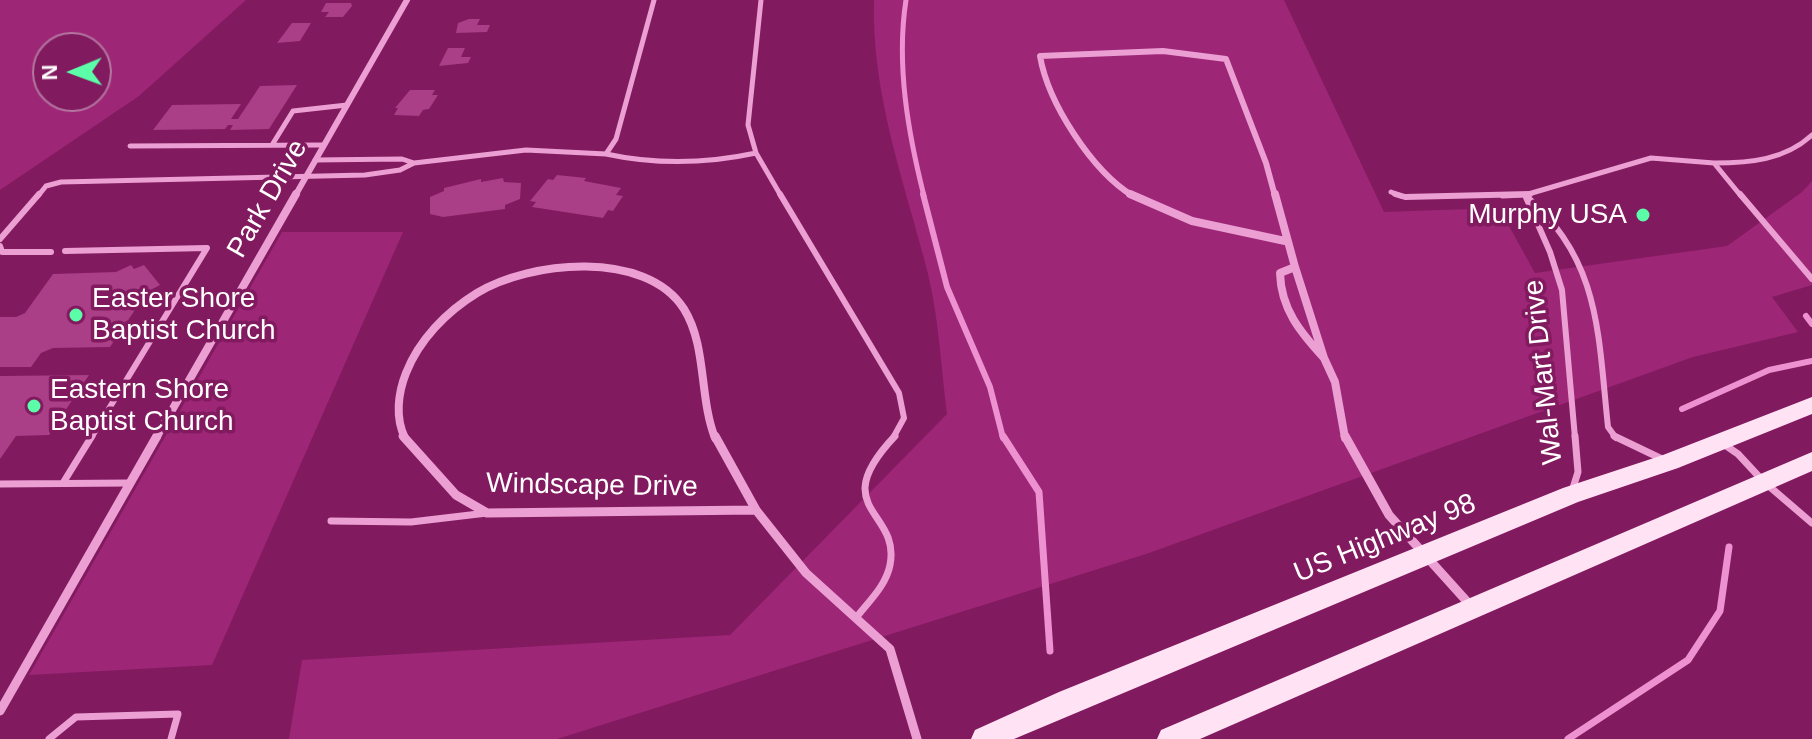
<!DOCTYPE html>
<style>
body{margin:0}
#map{position:relative;width:1812px;height:739px;overflow:hidden;background:#821a5f;font-family:Helvetica,sans-serif}
canvas{display:block}
.north{position:absolute;left:32px;top:32px;width:80px;height:80px;box-sizing:border-box;background:#821a5f;border:2px solid #b4769f;border-radius:50%;rotate:269deg;font-size:22px;font-weight:700;line-height:32px;text-align:center;color:#fff}
.north::after{content:'';display:block;margin:auto;width:28px;height:36px;background:#5bfda9;clip-path:polygon(50% 0,100% 100%,50% 72%,0 100%)}
</style>
<div id="map">
<canvas width="1812" height="739"></canvas>
<div class="north">N</div>
</div>
<script>
const c = document.querySelector('canvas').getContext('2d');
c.lineJoin = 'round';
function paint(path, color) {
  c.fillStyle = color;
  c.fill(path, 'evenodd');
}
function trace(path, color, width, dash) {
  c.strokeStyle = color;
  c.lineWidth = width;
  c.lineCap = dash ? 'butt' : 'round';
  c.setLineDash(dash || []);
  c.stroke(path);
}
function label(font, color, halo, rows, align = 'center') {
  c.font = font + ' Helvetica,sans-serif';
  c.lineWidth = 7;
  c.setLineDash([]);
  c.textBaseline = 'middle';
  c.strokeStyle = halo;
  c.fillStyle = color;
  for (const [text, x, y, turn = 0] of rows) {
    c.save();
    c.translate(x, y);
    c.rotate((+turn || 0) * Math.PI / 180);
    c.textAlign = isNaN(turn) ? turn : align;
    if (halo) c.strokeText(text, 0, 0);
    c.fillText(text, 0, 0);
    c.restore();
  }
}
paint(new Path2D(`
 M 0,0 L 246,0 L 139,96 L 0,190 ZM 96,48 L 96,96 L 48,96 L 48,48 Z
 M 874,0 L 1284,0 L 1384,212 L 1499,208 L 1535,273 L 1727,246 L 1802,192 L 1812,181 L 1812,285 L 1772,297 L 1798,332 L 1693,357 L 1149,553 L 557,739 L 289,739 L 302,660 L 730,635 L 947,414 C 941,368 939,319 928,274 C 905,184 871,94 874,0 Z
 M 282,232 L 403,232 L 212,665 L 29,675 Z`), '#9d2677');
trace(new Path2D(`
 M 906,0 C 896,64 908,133 924,196`), '#ed91d1', 5);
trace(new Path2D(`
 M 923,194 L 947,287 L 990,387 L 1003,438
 M 1806,316 L 1812,324
 M 1682,409 L 1769,370 L 1812,361`), '#ed91d1', 6);
trace(new Path2D(`
 M 1003,436 L 1039,492 L 1050,651
 M 1568,739 L 1688,660 L 1720,611 L 1729,547`), '#ed91d1', 7);
paint(new Path2D(`
 M 326,3 L 351,3 L 352,6 L 343,17 L 325,17 L 329,12 L 321,12 Z
 M 469,19 L 480,19 L 477,25 L 490,25 L 487,32 L 456,33 L 458,23 Z
 M 292,23 L 311,23 L 300,41 L 277,43 Z
 M 448,48 L 465,48 L 461,57 L 471,57 L 468,63 L 439,66 Z
 M 297,85 L 269,129 L 230,130 L 233,125 L 228,125 L 225,129 L 153,130 L 172,105 L 241,104 L 231,119 L 238,119 L 260,86 Z
 M 410,90 L 435,90 L 432,95 L 438,95 L 429,109 L 423,110 L 419,116 L 394,115 L 398,108 L 395,108 Z
 M 557,175 L 586,178 L 584,181 L 621,188 L 616,195 L 623,196 L 613,211 L 608,210 L 603,218 L 532,207 L 536,202 L 530,201 L 548,179 L 553,180 Z
 M 503,178 L 504,182 L 521,183 L 520,199 L 505,205 L 505,209 L 443,217 L 430,214 L 430,197 L 444,191 L 444,188 L 481,179 L 481,182 Z
 M 131,265 L 134,269 L 144,265 L 160,285 L 147,292 L 110,347 L 53,348 L 41,353 L 31,367 L 0,367 L 0,317 L 16,317 L 25,313 L 53,274 L 116,272 Z
 M 89,375 L 49,435 L 16,436 L 0,459 L 0,376 Z`), '#aa3e87');
trace(new Path2D(`
 M 654,0 L 616,139 L 606,154 C 657,165 705,164 756,153
 M 761,0 L 748,125 L 756,153 L 781,196
 M 272,145 L 293,111 L 347,105
 M 130,146 L 324,145
 M 315,160 L 402,159 L 414,163
 M 1391,192 L 1401,196
 M 38,196 L 46,186 L 61,182 L 365,175 L 400,170 L 414,163 L 526,150 L 606,154
 M 1502,196 L 1525,195 L 1651,158 L 1714,163
 M 1741,196 L 1714,163 C 1750,163 1785,160 1812,135`), '#eb9fd2', 5);
trace(new Path2D(`
 M 780,194 L 899,393 L 904,418 L 893,438
 M 1395,194 L 1405,197 L 1530,194
 M 1740,194 L 1812,279
 M 1525,195 C 1601,259 1598,335 1608,427 L 1616,438
 M 1525,195 L 1550,252 L 1562,290 L 1575,438
 M 0,239 L 39,194
 M 0,246 L 2,252 L 51,252
 M 65,251 L 207,248 L 91,438`), '#eb9fd2', 6);
trace(new Path2D(`
 M 1614,436 L 1662,459
 M 1722,443 L 1738,454 L 1763,481 L 1812,523
 M 63,483 L 92,436
 M 0,484 L 129,483
 M 1572,491 L 1578,472 L 1575,436
 M 331,521 L 411,522 L 487,513
 M 856,618 C 868,602 886,586 890,565 C 901,510 825,510 895,436
 M 49,739 L 76,717 L 178,714 L 171,739`), '#eb9fd2', 7);
trace(new Path2D(`
 M 295,196 L 407,0
 M 1133,196 C 1092,171 1048,103 1040,56 L 1163,51 L 1226,59 L 1266,163 L 1275,196`), '#eb9fd2', 6);
trace(new Path2D(`
 M 1130,194 L 1192,221 L 1285,241
 M 1275,194 L 1295,267
 M 1295,267 L 1324,358 C 1300,332 1281,309 1280,273 Z
 M 1324,358 L 1335,382 L 1345,438
 M 156,438 L 296,194
 M 405,438 C 395,418 398,393 406,373 C 419,340 446,312 477,293 C 529,261 646,249 684,309 C 707,346 699,397 715,438`), '#eb9fd2', 8);
trace(new Path2D(`
 M 403,436 L 456,495 L 487,513 L 756,510 L 715,436
 M 1345,436 L 1389,515 L 1471,606
 M 756,510 L 806,573 L 890,649 L 917,739
 M 0,711 L 157,436`), '#eb9fd2', 9);
paint(new Path2D(`
 M 1812,397 L 1812,414 L 1678,468 L 1578,502 L 1014,739 L 971,739 L 975,730 L 1059,692 L 1563,488 L 1663,455 Z
 M 1812,452 L 1812,471 L 1200,739 L 1157,739 L 1161,730 Z`), '#ffe3f4');
for (const [x, y, r, color] of [
 [1643,215,8,"#5bfda9"],
 [76,315,8,"#5bfda9"],
 [34,406,8,"#5bfda9"]
]) {
  const dot = new Path2D();
  dot.arc(x, y, r, 0, 2 * Math.PI);
  c.fillStyle = color;
  c.fill(dot);
  trace(dot, '#821a5f', 3);
}
label('28px', '#fff', '#821a5f', [
 ["Park Drive",268,199,-60],
 ["Wal-Mart Drive",1544,372,-96],
 ["Windscape Drive",592,486,1],
 ["US Highway 98",1385,539,-22]
]);
label('28px', '#fff', '#821a5f', [
 ["Murphy USA",1627,215,"right"],
 ["Easter Shore",92,299],
 ["Baptist Church",92,331],
 ["Eastern Shore",50,390],
 ["Baptist Church",50,422]
], 'left');
</script>
